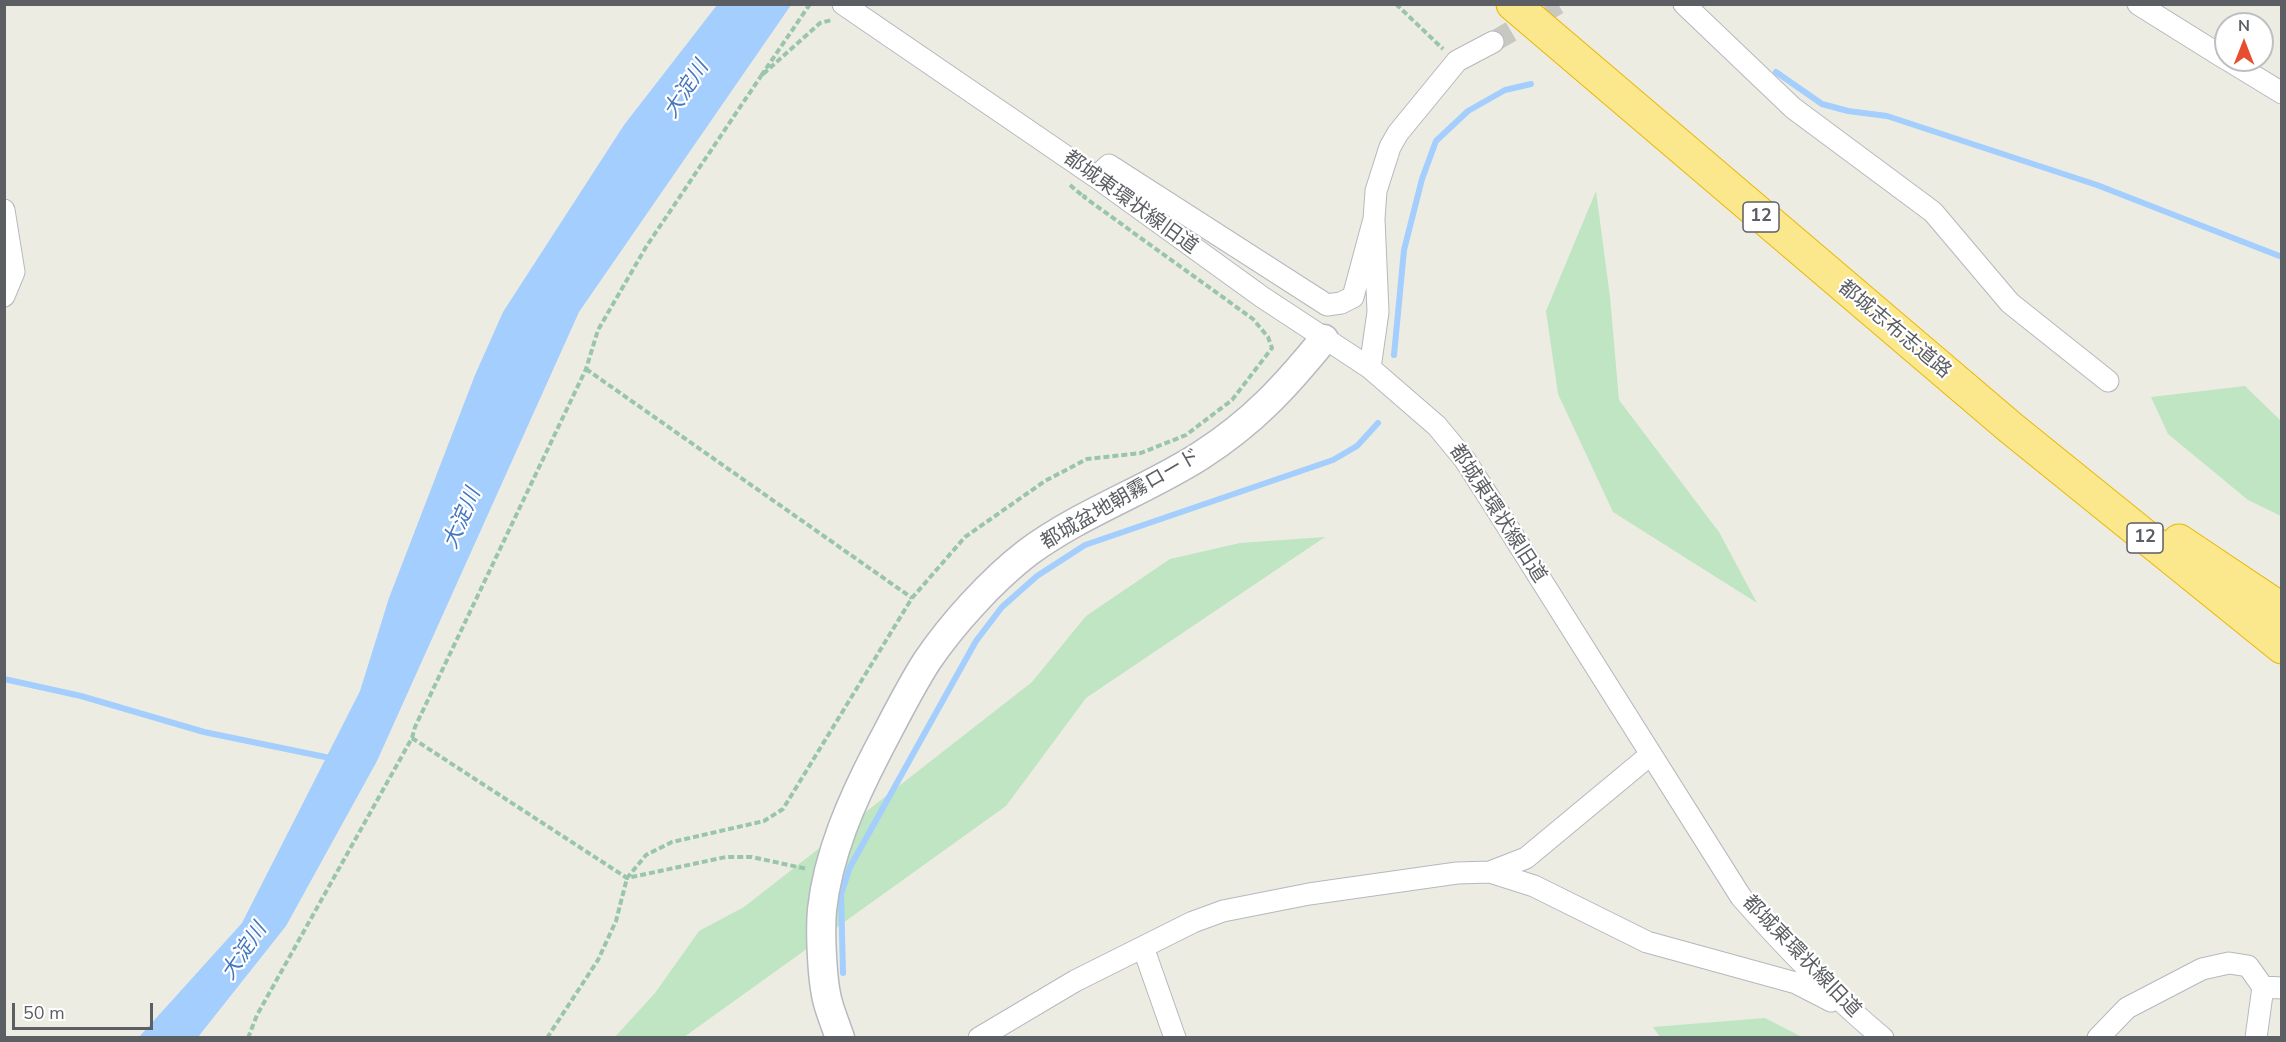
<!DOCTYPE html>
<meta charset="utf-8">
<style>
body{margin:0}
#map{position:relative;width:2286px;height:1042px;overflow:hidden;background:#edece3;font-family:"Nunito Sans",sans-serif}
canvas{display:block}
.frame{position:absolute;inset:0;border:6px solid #5b5e63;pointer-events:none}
.north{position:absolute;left:2214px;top:12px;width:60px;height:60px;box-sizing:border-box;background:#fff;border:2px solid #bdbfc1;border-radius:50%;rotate:0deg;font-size:16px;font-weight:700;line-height:24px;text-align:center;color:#5b5e63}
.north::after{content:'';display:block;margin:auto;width:21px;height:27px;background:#e64e30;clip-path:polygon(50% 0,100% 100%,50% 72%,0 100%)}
.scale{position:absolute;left:12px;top:1003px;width:141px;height:27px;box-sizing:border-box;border:3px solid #5b5e63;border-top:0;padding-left:8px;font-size:18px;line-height:21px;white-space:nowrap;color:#5b5e63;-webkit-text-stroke:4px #fff;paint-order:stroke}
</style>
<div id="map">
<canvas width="2286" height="1042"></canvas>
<div class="frame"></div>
<div class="north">N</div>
<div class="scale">50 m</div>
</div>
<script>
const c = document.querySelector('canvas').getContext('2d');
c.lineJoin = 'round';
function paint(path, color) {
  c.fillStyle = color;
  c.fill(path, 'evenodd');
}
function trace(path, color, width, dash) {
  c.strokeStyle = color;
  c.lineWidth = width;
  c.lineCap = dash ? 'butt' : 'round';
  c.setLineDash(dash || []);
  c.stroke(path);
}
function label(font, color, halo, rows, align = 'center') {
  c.font = font + ' "Nunito Sans","Noto Sans JP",sans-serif';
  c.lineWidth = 4.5;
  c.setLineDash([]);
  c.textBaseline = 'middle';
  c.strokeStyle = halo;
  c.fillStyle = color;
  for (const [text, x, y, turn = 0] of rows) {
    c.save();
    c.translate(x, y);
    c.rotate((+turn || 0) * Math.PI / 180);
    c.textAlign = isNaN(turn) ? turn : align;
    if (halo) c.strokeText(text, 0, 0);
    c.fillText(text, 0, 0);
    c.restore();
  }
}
paint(new Path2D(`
 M 1596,191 L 1610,297 L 1619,400 L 1719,532 L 1757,603 L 1613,512 L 1558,394 L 1546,311 Z
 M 2245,386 L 2281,421 L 2281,516 L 2248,500 L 2168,434 L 2151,397 Z
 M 1325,537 L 1086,698 L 1006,806 L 684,1037 L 614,1038 L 655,993 L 699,931 L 744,907 L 1032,682 L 1086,616 L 1170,559 L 1240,543 Z
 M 1765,1018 L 1802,1037 L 1660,1037 L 1653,1027 Z`), '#bfe5c2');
paint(new Path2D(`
 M 717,5 L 791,5 L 579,312 L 377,761 L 286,926 L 198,1037 L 139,1037 L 242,923 L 360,691 L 389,598 L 475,375 L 503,312 L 624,125 Z`), '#a3cefd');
trace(new Path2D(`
 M 1776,72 L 1822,104 L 1848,111 L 1887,116 L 2097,185 L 2282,257
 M 1394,355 L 1404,250 L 1422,179 L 1436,141 L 1468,111 L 1505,90 L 1531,84
 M 4,679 L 81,696 L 204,732 L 335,759
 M 843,973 L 841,894 L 850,867 L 976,641 L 1002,607 L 1037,576 L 1085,545 L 1333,460 L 1357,446 L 1378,423`), '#a3cefd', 6);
trace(new Path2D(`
 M 1493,42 L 1558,4`), '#c8c8c3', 21, [21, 10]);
const street = new Path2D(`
 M 843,4 L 1096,177 L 1262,297 L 1370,368 L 1437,426 L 1465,460 L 1497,510 L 1741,897 C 1785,947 1831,995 1883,1038
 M 1684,4 L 1793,108 L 1933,212 L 2010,303 L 2108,381
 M 2138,4 L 2226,59
 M 2228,60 L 2282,93
 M 1096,177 L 1109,165 L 1327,305 L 1341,303 L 1353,297 L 1374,219
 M 4,210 L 14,272 L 4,296
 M 1370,368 L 1378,312 L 1374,219 L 1376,191 L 1390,147 L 1398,133 L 1457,61 L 1493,42
 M 1490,872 L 1526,858 L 1650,755
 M 1143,947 L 1175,1038
 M 979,1038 L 1075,981 L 1193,922 L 1223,911 L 1309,894 L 1457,873 L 1490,872 L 1534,886 L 1647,942 L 1796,983 L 1831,1001
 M 2098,1038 L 2127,1008 L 2202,969 L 2229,963 L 2248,966 L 2263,987
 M 2256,1038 L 2263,987 L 2282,988`);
const secondary = new Path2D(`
 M 840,1038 C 836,1026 831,1014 828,1003 C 822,982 820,932 822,910 C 828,854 852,800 878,750 C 894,720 909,689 927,661 C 952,624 992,580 1027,553 C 1081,513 1145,491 1200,456 C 1253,422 1285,387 1324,339`);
const highway = new Path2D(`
 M 1513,4 L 2011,428 L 2282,647
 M 2179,541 L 2282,610`);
trace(street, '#b5b8bd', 23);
trace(secondary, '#b6b9bf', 31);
trace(highway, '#ebb704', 35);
trace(new Path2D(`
 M 810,4 L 761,76 L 820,23 L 832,20
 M 1396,4 L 1443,49
 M 1070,185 L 1084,197
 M 586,369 L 912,598
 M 412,738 L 627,878 L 726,857 L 752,857 L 807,869
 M 248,1038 L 257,1015 L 412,738 L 415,727 L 586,369 L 598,330 L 646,247 L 761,76
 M 547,1038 L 598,960 L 616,921 L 627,878 L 646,855 L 672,842 L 764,821 L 783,809 L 912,598 L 965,537 L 1045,481 L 1087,459 L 1141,453 L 1186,435 L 1232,400 L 1272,348 L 1268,337 L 1253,319 L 1084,197 L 1086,193`), '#99c5aa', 4, [6, 3]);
trace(street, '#fff', 21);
trace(secondary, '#fff', 28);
trace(highway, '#fbe88c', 33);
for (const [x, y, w] of [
 [1761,217,36],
 [2145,538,36]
]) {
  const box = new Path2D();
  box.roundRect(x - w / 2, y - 15, w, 30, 4.5);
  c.fillStyle = '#fff';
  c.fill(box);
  trace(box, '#5b5e63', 1.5);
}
label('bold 18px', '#5b5e63', null, [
 ["12",1761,217],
 ["12",2145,538]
]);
label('20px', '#5b5e63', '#fff', [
 ["都城東環状線旧道",1130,203,36],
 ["都城志布志道路",1894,330,40],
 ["都城盆地朝霧ロード",1121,500,-30],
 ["都城東環状線旧道",1497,514,57],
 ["都城東環状線旧道",1801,957,46]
]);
label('italic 21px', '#4577c0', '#fff', [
 ["大淀川",687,90,-57],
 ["大淀川",463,519,-67],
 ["大淀川",245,952,-56]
]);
</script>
